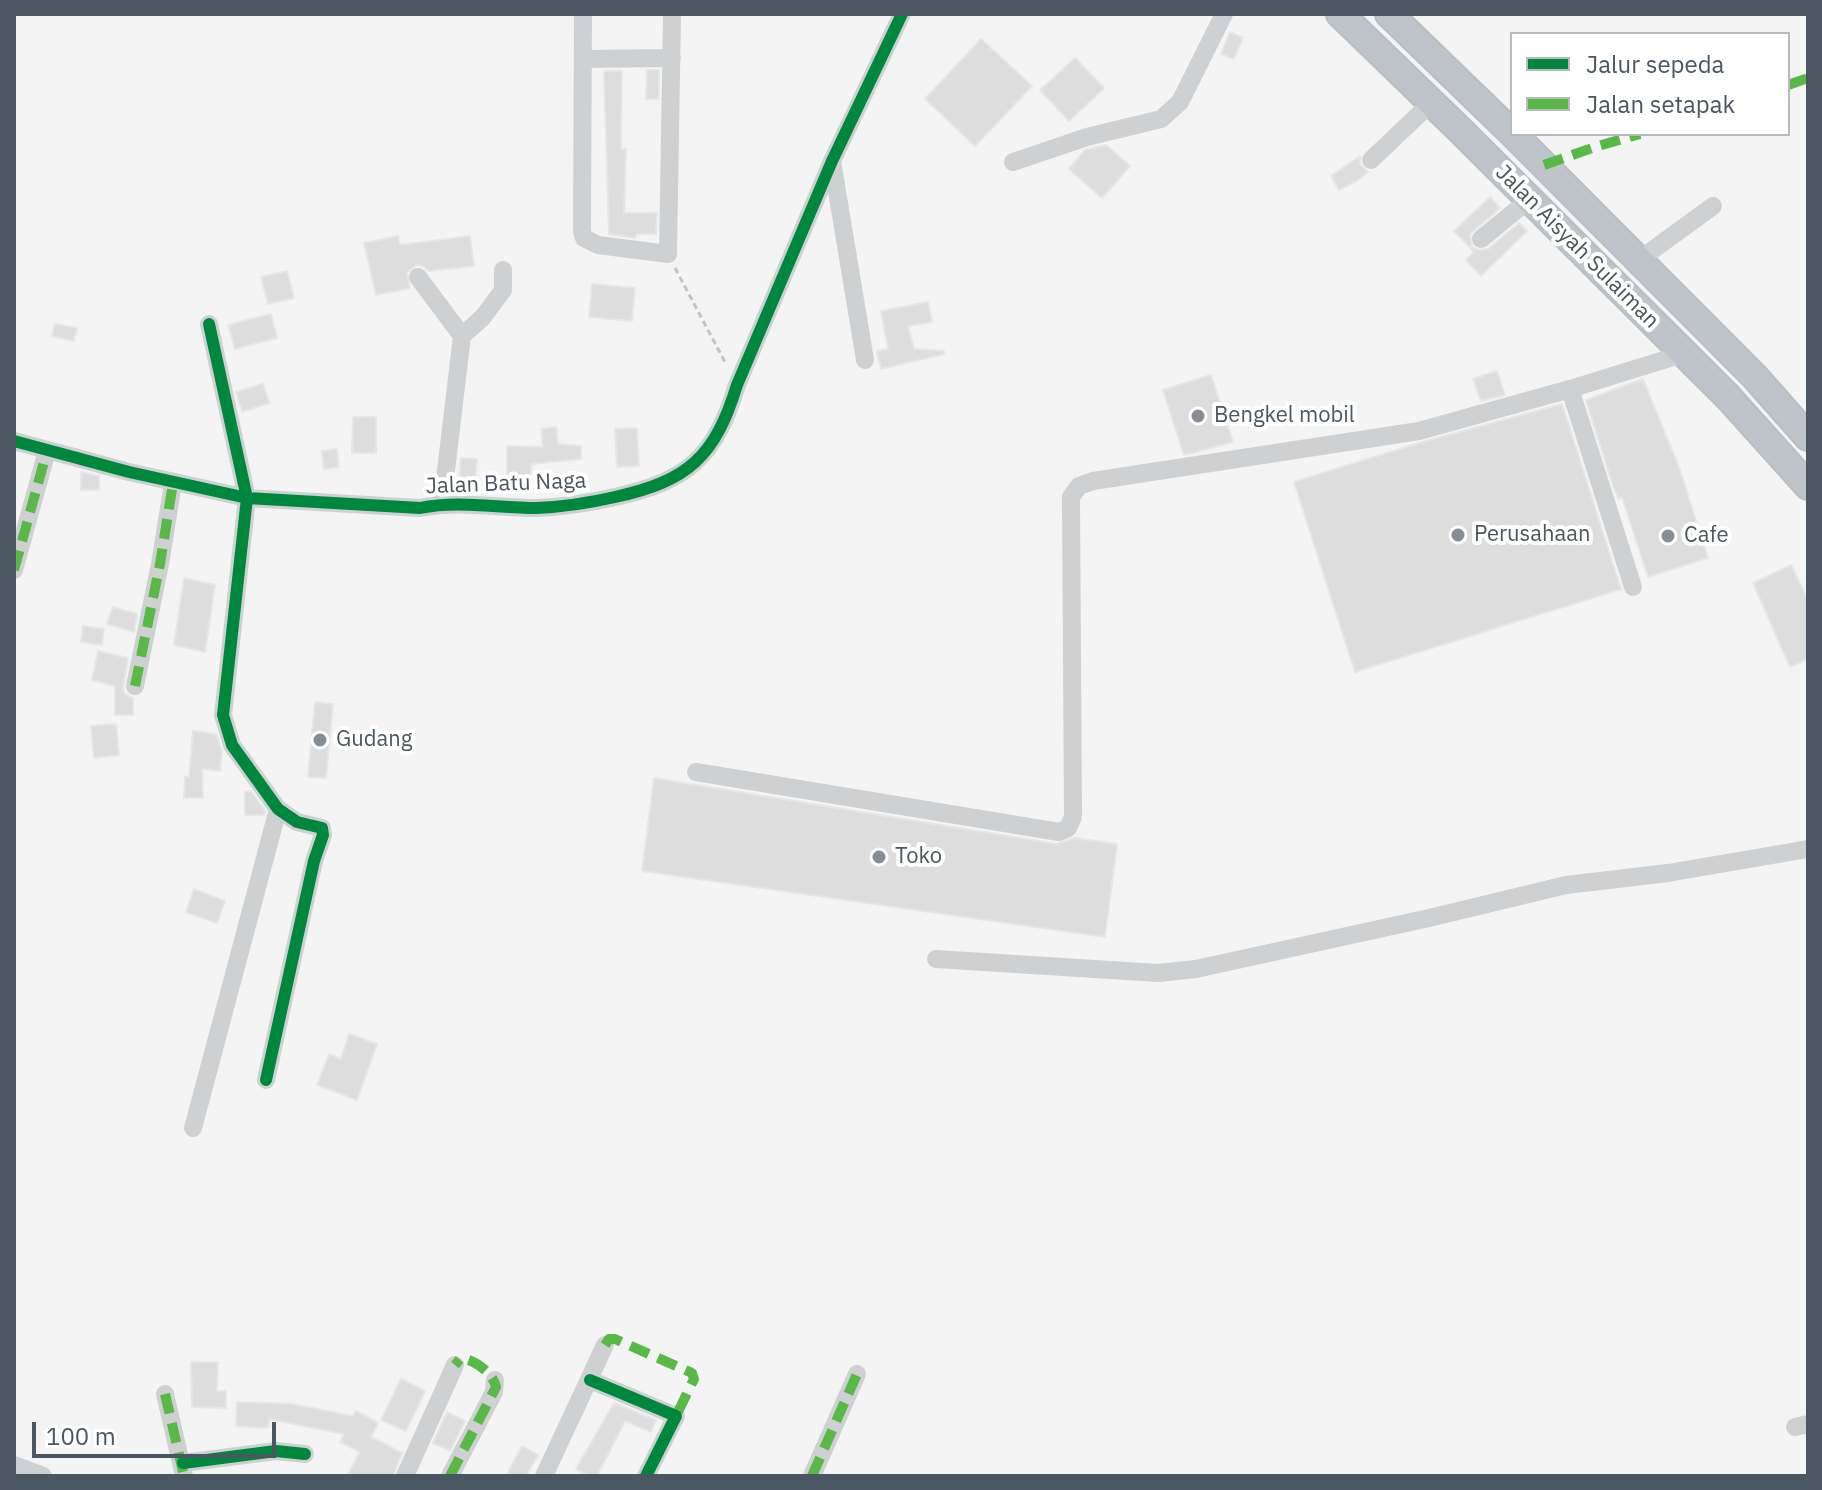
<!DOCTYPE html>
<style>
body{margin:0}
#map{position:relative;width:1822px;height:1490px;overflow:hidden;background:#f4f4f4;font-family:"IBM Plex Sans",sans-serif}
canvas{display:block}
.frame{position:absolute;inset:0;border:16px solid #4a5661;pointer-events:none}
.legend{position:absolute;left:1510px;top:32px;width:280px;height:104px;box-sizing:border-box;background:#fff;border:2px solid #b7bbc0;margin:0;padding:10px 14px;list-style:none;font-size:24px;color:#4a5661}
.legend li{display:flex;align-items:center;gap:16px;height:40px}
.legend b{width:40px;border:2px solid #b7bbc0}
.scale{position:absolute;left:32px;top:1422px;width:244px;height:36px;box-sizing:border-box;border:4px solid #4a5661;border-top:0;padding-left:10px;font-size:24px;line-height:28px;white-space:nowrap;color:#4a5661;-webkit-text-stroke:6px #fff;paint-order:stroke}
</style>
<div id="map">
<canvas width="1822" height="1490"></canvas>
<div class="frame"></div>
<ul class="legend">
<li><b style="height:10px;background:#00873e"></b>Jalur sepeda</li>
<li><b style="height:10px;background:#58b947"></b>Jalan setapak</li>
</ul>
<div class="scale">100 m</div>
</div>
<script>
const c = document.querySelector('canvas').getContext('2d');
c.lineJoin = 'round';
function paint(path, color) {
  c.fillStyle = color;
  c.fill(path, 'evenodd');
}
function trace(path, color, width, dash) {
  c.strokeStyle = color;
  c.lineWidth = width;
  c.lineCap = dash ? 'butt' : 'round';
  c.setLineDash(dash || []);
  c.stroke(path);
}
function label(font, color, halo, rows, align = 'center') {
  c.font = font + ' "IBM Plex Sans",sans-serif';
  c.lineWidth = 8;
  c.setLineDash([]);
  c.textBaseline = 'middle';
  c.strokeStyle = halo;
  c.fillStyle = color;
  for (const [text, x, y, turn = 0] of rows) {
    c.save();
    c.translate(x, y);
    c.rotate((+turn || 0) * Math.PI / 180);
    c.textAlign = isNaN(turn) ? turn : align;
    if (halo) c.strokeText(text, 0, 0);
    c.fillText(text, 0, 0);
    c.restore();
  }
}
const building = new Path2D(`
 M 1230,32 L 1243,38 L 1234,59 L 1221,54 Z
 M 981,39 L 1032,86 L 975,146 L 925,99 Z
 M 1075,58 L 1104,88 L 1069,121 L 1040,90 Z
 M 647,70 L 659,70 L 659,99 L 646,99 Z
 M 604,71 L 622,71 L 621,149 L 626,149 L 624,213 L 657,213 L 656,234 L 637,234 L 635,238 L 609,234 Z
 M 1106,145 L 1130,166 L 1102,198 L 1069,169 L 1085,150 Z
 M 1360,156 L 1360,164 L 1368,172 L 1357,181 L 1339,190 L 1331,176 Z
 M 1490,197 L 1500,208 L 1470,234 L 1472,247 L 1478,250 L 1488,249 L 1519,223 L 1527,231 L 1481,276 L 1466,260 L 1474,252 L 1454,231 Z
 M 398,236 L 400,245 L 470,236 L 474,266 L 429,271 L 423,266 L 416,265 L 407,273 L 410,288 L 376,295 L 364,243 Z
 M 287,271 L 294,298 L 268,304 L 261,277 Z
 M 592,284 L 635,288 L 632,321 L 589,317 Z
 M 928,302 L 932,322 L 908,326 L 914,349 L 944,351 L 944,354 L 881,369 L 877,351 L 888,349 L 881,311 Z
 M 271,314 L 277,338 L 235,349 L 228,325 Z
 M 55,324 L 77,328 L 74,341 L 52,336 Z
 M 1497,371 L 1505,395 L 1481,401 L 1473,379 Z
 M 1211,375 L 1233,442 L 1184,455 L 1163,390 Z
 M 1643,379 L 1680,470 L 1708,558 L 1648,577 L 1622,497 L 1619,499 L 1613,486 L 1586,400 Z
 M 263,384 L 269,403 L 242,412 L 236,392 Z
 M 1562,404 L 1621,589 L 1355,672 L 1294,482 L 1419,443 Z
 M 353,417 L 376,417 L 376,453 L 352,453 Z
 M 556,427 L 558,444 L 581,446 L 581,459 L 531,464 L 531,481 L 507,481 L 507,446 L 543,447 L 541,429 Z
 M 637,428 L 639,466 L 617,467 L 615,429 Z
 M 337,449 L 339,467 L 324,469 L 322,451 Z
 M 461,458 L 477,459 L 475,483 L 459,482 Z
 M 81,472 L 99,476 L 99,490 L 81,490 Z
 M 1791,565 L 1808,600 L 1808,659 L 1790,667 L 1753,583 Z
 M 184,578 L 215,585 L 205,652 L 174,645 Z
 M 113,607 L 137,614 L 134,632 L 107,624 Z
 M 83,626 L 104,629 L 102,645 L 81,642 Z
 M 98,651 L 128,658 L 123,689 L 125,694 L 133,698 L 133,715 L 115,715 L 115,686 L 92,680 Z
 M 315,702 L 333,704 L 326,778 L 308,777 Z
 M 116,724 L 119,755 L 94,758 L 91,726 Z
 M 193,731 L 216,734 L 222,751 L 220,771 L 202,769 L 203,798 L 184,798 L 185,777 L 189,777 Z
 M 654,778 L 1057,844 L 1074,838 L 1117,844 L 1105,937 L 642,871 Z
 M 251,791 L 265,811 L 264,815 L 245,815 L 245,792 Z
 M 194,889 L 225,901 L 217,923 L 186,912 Z
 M 349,1034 L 377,1044 L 357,1100 L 317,1085 L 329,1054 L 341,1059 Z
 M 191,1362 L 218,1362 L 217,1391 L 226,1391 L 226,1408 L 192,1407 Z
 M 401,1379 L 425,1391 L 406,1431 L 381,1420 Z
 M 237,1402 L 292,1404 L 353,1416 L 356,1411 L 378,1423 L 371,1437 L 402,1453 L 393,1476 L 347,1476 L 360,1452 L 340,1442 L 344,1434 L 269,1419 L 268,1428 L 236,1426 Z
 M 614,1403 L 656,1420 L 651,1432 L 625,1421 L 597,1476 L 589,1476 L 576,1469 Z
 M 447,1412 L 465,1421 L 450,1451 L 433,1443 Z
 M 522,1446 L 538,1455 L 526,1476 L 506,1476 Z`);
paint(building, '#ddddde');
trace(building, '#e5e6e7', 2);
const highway = new Path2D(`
 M 1340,14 L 1460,130 L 1728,397 L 1808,486
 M 1389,14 L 1512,133
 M 1513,134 L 1755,377 L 1808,437`);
trace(highway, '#b9bec3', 30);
trace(new Path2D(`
 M 675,268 L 726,364`), '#bcc7c4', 3, [6, 4]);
trace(new Path2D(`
 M 583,14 L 582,231 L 584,238 L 598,245 L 668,254 L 672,14
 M 583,59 L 672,58
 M 1371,160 L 1432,102
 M 832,161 L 865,360
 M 1013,162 L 1087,137 L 1161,119 L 1180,102 L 1224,14
 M 1481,239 L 1530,199
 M 1639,260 L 1713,206
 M 418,277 L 462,336
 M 209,324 L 247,498 L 223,715 L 232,745 L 278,809 L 297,822 L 322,828 L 323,835 L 314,861 L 266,1080
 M 1570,389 L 1633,587
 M 14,441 L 129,472 L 247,498 L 420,508 C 458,500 497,508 536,508 C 563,507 589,503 615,497 C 688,481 715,457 737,385 L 832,161 L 902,14
 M 442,504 L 462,336 L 483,317 L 503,290 L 503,270
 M 14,570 L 47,451
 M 135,686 L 160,564 L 173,483
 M 696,772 L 1059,832 L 1068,828 L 1073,817 L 1071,497 L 1079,486 L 1093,481 L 1419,431 L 1570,389 L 1683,354
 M 936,959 L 1158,973 L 1196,969 L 1429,918 L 1566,885 L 1668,873 L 1808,849
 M 193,1128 L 278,809
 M 590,1380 L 676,1416 L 646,1476
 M 165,1394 L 184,1476
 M 1795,1427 L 1808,1424
 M 183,1463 L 276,1451 L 305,1454
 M 14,1465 L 43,1476
 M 405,1476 L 455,1365
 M 450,1476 L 494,1392 L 495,1380
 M 544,1476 L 605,1345
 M 812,1476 L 857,1374`), '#ced0d2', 18);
trace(highway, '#bec4c9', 26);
trace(new Path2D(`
 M 1788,85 L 1808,78
 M 1544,165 L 1598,146 L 1640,134
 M 14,570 L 47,451
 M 135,686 L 160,564 L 173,483
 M 605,1345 L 609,1339 L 615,1339 L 692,1373 L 694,1379 L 676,1416
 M 165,1394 L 184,1476
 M 450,1476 L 496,1387 C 493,1373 475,1360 461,1358 L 455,1365
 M 812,1476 L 857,1374`), '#58b947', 10, [20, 10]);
trace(new Path2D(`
 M 209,324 L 247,498 L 223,715 L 232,745 L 278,809 L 297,822 L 322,828 L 323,835 L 314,861 L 266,1080
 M 14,441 L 129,472 L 247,498 L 420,508 C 458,500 497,508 536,508 C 563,507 589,503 615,497 C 688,481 715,457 737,385 L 832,161 L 902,14
 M 590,1380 L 676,1416 L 646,1476
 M 183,1463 L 276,1451 L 305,1454`), '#00873e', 12);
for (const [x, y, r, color] of [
 [1198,416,8,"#868d94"],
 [1458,535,8,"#868d94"],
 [1668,536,8,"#868d94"],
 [320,740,8,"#868d94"],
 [879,857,8,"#868d94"]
]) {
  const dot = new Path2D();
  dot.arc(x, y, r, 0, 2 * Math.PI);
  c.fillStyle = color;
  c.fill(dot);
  trace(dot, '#fff', 3);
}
label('22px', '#4a5661', '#fff', [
 ["Jalan Aisyah Sulaiman",1577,247,45],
 ["Jalan Batu Naga",506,484,-2]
]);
label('22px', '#4a5661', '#fff', [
 ["Bengkel mobil",1214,416],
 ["Perusahaan",1474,535],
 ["Cafe",1684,536],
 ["Gudang",336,740],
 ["Toko",895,857]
], 'left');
</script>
